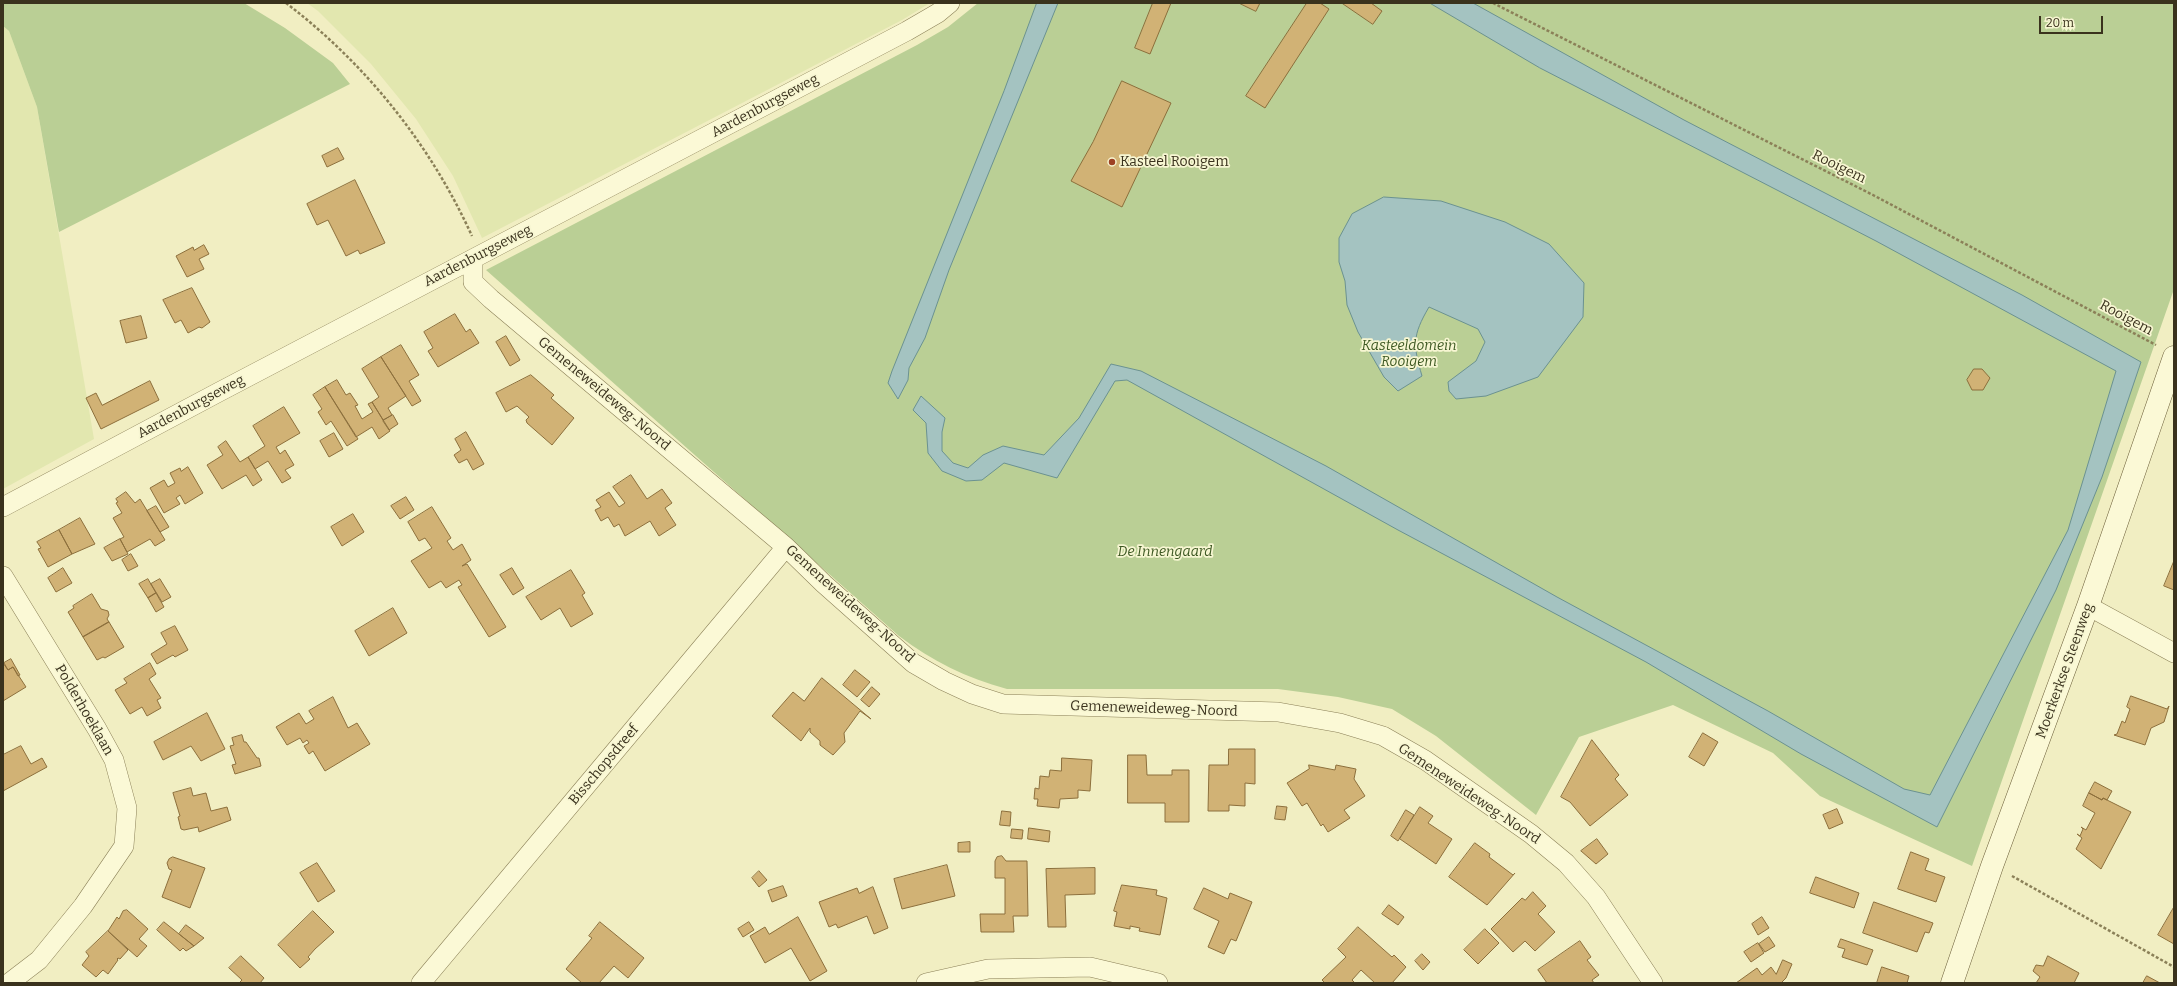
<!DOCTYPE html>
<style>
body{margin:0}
#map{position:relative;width:2177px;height:986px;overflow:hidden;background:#f1eec2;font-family:Bitter,serif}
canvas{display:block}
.frame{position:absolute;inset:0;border:4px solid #3a321d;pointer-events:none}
.scale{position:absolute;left:2039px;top:16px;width:64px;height:18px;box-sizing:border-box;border:2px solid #3a321d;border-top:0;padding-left:5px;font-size:12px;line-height:14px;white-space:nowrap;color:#3a321d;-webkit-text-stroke:3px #f7f6d2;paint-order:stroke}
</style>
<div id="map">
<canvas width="2177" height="986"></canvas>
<div class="frame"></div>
<div class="scale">20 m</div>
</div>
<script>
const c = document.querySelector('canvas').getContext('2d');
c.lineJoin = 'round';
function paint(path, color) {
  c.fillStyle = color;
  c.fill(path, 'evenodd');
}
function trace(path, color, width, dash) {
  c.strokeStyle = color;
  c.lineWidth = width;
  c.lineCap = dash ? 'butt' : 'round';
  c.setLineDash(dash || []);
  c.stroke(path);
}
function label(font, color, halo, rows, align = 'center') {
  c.font = font + ' Bitter,serif';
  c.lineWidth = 3.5;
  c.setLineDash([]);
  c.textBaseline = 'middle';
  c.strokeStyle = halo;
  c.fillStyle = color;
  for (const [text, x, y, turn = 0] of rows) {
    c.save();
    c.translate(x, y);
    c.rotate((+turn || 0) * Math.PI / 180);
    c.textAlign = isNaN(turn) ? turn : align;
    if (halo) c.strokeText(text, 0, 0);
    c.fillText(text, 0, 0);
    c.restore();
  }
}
paint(new Path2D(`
 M 307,3 L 930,3 L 902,20 L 482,238 L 453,176 L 416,119 L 371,64 L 318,11 Z
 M 3,26 L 9,31 L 37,107 L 94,439 L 3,489 Z`), '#e2e7af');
paint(new Path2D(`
 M 3,3 L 244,3 L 285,28 L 333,63 L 350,84 L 59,232 L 37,107 L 9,31 L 3,26 Z
 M 978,3 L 2174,3 L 2174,289 L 1972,866 L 1820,796 L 1773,753 L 1673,705 L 1579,737 L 1536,815 L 1436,736 L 1392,709 L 1338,697 L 1278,689 L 1007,689 C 966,678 932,661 899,636 L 486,270 L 917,45 L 948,27 Z`), '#bacf95');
const water = new Path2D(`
 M 1037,3 L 1058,3 L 949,270 L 925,338 L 909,368 L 908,380 L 898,399 L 888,383 L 892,371 L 1004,91 Z
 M 1430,3 L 1473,3 L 1684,120 L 2022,295 L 2141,362 L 2102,477 L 2056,590 L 1937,827 L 1801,754 L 1646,662 L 1398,530 L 1127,380 L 1115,381 L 1057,478 L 1004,463 L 982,480 L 966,481 L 942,471 L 928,453 L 926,423 L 913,410 L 921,396 L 945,418 L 942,432 L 942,451 L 953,463 L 968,468 L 983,455 L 1003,446 L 1044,455 L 1079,418 L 1111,364 L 1141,371 L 1326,466 L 1557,597 L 1768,711 L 1904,789 L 1930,795 L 2068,530 L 2116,371 L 1876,241 L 1540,68 Z
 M 1384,197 L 1441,201 L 1505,222 L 1549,244 L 1584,283 L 1583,317 L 1538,377 L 1486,396 L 1456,399 L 1449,391 L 1448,382 L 1476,361 L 1485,342 L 1478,329 L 1429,307 C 1412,336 1413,345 1422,376 L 1398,391 L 1384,377 L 1358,332 L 1347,305 L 1345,281 L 1339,262 L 1339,238 L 1352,214 Z`);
paint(water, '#a4c3c1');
trace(water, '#6b9291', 1);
const building = new Path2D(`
 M 1153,3 L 1171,3 L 1150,54 L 1135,48 Z
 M 1239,3 L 1260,3 L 1256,11 Z
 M 1307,3 L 1320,3 L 1329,9 L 1265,108 L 1246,96 Z
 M 1342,3 L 1371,3 L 1382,11 L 1373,24 Z
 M 1122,81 L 1171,103 L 1122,207 L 1071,181 L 1093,142 Z
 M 338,148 L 344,159 L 327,167 L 322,156 Z
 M 355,180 L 385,243 L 360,254 L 358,250 L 346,256 L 328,220 L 317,225 L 307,204 Z
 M 204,245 L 209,254 L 199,259 L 204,269 L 187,277 L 176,256 L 193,247 L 194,250 Z
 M 192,288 L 210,322 L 202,328 L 199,327 L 188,333 L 181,320 L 175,323 L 163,300 Z
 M 455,314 L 466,332 L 470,329 L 479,343 L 438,367 L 428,351 L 433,348 L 424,332 Z
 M 141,316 L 147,338 L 126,343 L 120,321 Z
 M 506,336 L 520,360 L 510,366 L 496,342 Z
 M 401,345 L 419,375 L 409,381 L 421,401 L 412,406 L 381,357 Z
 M 381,357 L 406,396 L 388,408 L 392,415 L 383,420 L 372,402 L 379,397 L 362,369 Z
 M 1974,369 L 1982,369 L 1990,378 L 1983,390 L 1972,390 L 1967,380 Z
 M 531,375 L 554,395 L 551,398 L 574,418 L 552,445 L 527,423 L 526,420 L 529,417 L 517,406 L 506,412 L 496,393 Z
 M 337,380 L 346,395 L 350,393 L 358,405 L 355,406 L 362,419 L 373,412 L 368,404 L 372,402 L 390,431 L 379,439 L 372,427 L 356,437 L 325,387 Z
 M 150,381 L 159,400 L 101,429 L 86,398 L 96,393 L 102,405 Z
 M 325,387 L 358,439 L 347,446 L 331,421 L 326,425 L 318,412 L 322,409 L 313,395 Z
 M 284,407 L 300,433 L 276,447 L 280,454 L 285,450 L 294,465 L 285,470 L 291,478 L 282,483 L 268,461 L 255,469 L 248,457 L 265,446 L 253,426 Z
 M 393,415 L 398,424 L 389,430 L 383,421 Z
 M 466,432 L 484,464 L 473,470 L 467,459 L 459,463 L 454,455 L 461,450 L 455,439 Z
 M 334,433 L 343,449 L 329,457 L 320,441 Z
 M 226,441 L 240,462 L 248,457 L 262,480 L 253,486 L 246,475 L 222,489 L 207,465 L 223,455 L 218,447 Z
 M 188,467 L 203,493 L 185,504 L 180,495 L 176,498 L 180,504 L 164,513 L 150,488 L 164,480 L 168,487 L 175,483 L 170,473 L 180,468 L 181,471 Z
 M 631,475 L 647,499 L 662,489 L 672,503 L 665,508 L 676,525 L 659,536 L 650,521 L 625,536 L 619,524 L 614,527 L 608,517 L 601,521 L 595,510 L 601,507 L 596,500 L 609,492 L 619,507 L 625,503 L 613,487 Z
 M 126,492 L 135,503 L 140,499 L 165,540 L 155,546 L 150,539 L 127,552 L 120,539 L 124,537 L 113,518 L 122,513 L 116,503 L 118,502 L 116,499 Z
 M 406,497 L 414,510 L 400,519 L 391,506 Z
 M 156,506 L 169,527 L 160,532 L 147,511 Z
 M 432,507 L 451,538 L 447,541 L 453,550 L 462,544 L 471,560 L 462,566 L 467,564 L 506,627 L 489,637 L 458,587 L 462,585 L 459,580 L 446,588 L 441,581 L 429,588 L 411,561 L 432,548 L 425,538 L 419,541 L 408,522 Z
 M 353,514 L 364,532 L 342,546 L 331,527 Z
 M 80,518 L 95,544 L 72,554 L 59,530 Z
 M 59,530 L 72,554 L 48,567 L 38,549 L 41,548 L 37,542 Z
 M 120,539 L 128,554 L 112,561 L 104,548 Z
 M 131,554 L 138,566 L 128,571 L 122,560 Z
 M 2174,561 L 2174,590 L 2164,586 Z
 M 63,568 L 72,583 L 56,592 L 48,578 Z
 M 512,568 L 524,588 L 513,595 L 500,575 Z
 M 571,570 L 585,593 L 582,595 L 593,614 L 571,627 L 560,608 L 541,620 L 526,597 Z
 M 148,579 L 156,593 L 148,598 L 139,584 Z
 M 160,579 L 171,597 L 162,602 L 151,584 Z
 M 156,593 L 164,607 L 156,612 L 148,598 Z
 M 92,594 L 101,609 L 108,611 L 109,615 L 107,619 L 109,622 L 83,637 L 68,612 L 74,608 L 73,606 Z
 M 393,608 L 407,633 L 369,656 L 355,631 Z
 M 109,622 L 124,647 L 105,658 L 103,657 L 97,660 L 83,637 Z
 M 175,626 L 188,650 L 175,657 L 173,655 L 157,664 L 151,654 L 167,644 L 161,633 Z
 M 11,659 L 20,675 L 18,676 L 13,667 L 8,670 L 4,663 Z
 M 3,663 L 8,670 L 13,667 L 26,687 L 3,701 Z
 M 150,663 L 156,674 L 149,679 L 161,698 L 157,700 L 161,708 L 147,716 L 142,707 L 130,714 L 115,690 L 127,683 L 124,679 Z
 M 855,670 L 870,682 L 857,697 L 843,685 Z
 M 822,678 L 871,719 L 860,711 L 844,733 L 845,742 L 833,755 L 820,745 L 820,741 L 810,732 L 810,728 L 801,741 L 772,716 L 793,692 L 804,701 Z
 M 872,687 L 880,694 L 869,707 L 861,700 Z
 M 2131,696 L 2167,709 L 2169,706 L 2164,722 L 2151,728 L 2145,745 L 2114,735 L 2117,734 L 2122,721 L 2125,723 L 2130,709 L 2127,707 Z
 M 333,697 L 348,728 L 357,723 L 370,744 L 325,771 L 313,751 L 309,754 L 304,746 L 309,743 L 307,740 L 303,743 L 300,738 L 287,745 L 276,727 L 299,713 L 306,724 L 314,719 L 309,711 Z
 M 207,713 L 225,749 L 201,761 L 191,746 L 163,760 L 154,742 Z
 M 1703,733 L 1718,742 L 1704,766 L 1689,757 Z
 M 242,735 L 244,742 L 246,742 L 257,758 L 259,758 L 261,766 L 235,774 L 232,765 L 236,764 L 230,746 L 234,745 L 232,738 Z
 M 1592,740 L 1619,775 L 1615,779 L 1628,795 L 1590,826 L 1570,802 L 1561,797 Z
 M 21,746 L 31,764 L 42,758 L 47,767 L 3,791 L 3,755 Z
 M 1229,749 L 1255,749 L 1255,784 L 1245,783 L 1245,806 L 1229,805 L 1229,811 L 1208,811 L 1209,765 L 1228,765 Z
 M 1128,755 L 1146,755 L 1147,775 L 1172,775 L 1172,770 L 1189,770 L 1189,822 L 1165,822 L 1165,803 L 1128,803 Z
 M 1062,758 L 1092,760 L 1090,791 L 1078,790 L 1078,798 L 1060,799 L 1059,808 L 1037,806 L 1038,799 L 1034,799 L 1035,788 L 1039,789 L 1040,776 L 1049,777 L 1050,770 L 1061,771 Z
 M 1309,765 L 1335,770 L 1336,765 L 1356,769 L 1354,779 L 1365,796 L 1344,810 L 1350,818 L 1328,832 L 1323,824 L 1321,826 L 1307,803 L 1302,806 L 1287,783 L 1309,769 Z
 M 2095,782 L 2112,791 L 2107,800 L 2103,798 L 2102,800 L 2089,793 Z
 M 191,788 L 193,796 L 206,793 L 211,811 L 227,807 L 231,820 L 199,832 L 198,827 L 184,830 L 181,829 L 178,817 L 180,816 L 173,793 Z
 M 2089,793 L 2102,800 L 2103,798 L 2131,812 L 2101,869 L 2076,849 L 2082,838 L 2077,834 L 2080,836 L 2083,829 L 2081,827 L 2086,830 L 2095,813 L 2083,806 Z
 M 1277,806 L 1287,807 L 1285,820 L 1275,819 Z
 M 1420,807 L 1433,816 L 1428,823 L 1452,839 L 1436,864 L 1400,839 Z
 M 1837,809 L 1843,823 L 1829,829 L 1823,815 Z
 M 1406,810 L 1414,815 L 1398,841 L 1391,836 Z
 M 1002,811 L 1011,812 L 1010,826 L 1000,825 Z
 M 1029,828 L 1050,831 L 1049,842 L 1028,839 Z
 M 1012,829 L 1023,830 L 1022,839 L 1011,838 Z
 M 1597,839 L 1608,854 L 1596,864 L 1581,851 Z
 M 970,842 L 970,852 L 958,852 L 958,843 Z
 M 1475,843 L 1490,854 L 1489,857 L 1513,875 L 1515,873 L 1487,905 L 1449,877 Z
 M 1911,852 L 1929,859 L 1925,870 L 1945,877 L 1936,902 L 1898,889 Z
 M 1002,856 L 1006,861 L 1027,861 L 1028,916 L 1013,916 L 1014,932 L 981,932 L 980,914 L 1005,914 L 1005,878 L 995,878 L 995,861 L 997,857 Z
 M 173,857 L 205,868 L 190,908 L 162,897 L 172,870 L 169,869 L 167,863 L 169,859 Z
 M 317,863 L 335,891 L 318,902 L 300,873 Z
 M 947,865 L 955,896 L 902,909 L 894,879 Z
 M 1095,868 L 1095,894 L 1065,895 L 1066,927 L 1048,927 L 1046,869 Z
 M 759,871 L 767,880 L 759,887 L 752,878 Z
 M 1816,877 L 1859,893 L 1854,908 L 1810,893 Z
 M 1122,885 L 1157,890 L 1156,895 L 1167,898 L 1160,935 L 1139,931 L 1140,928 L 1130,926 L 1130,929 L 1114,926 L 1117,912 L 1114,911 Z
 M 783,886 L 787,896 L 772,902 L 768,891 Z
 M 873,887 L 888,928 L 874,934 L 867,916 L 838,928 L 836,924 L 829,927 L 819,902 L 857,888 L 859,893 Z
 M 1204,888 L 1228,899 L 1230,893 L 1252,902 L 1236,941 L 1231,939 L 1224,954 L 1208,947 L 1219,921 L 1194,909 Z
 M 1533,892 L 1546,906 L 1538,914 L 1555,932 L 1535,951 L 1525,941 L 1513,952 L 1491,929 L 1522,898 L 1525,900 Z
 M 1874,902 L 1933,923 L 1929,933 L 1925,932 L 1917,952 L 1863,933 Z
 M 1389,905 L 1404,917 L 1398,925 L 1382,914 Z
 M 2174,907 L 2174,944 L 2158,935 Z
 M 127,910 L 148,929 L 139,939 L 147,946 L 137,957 L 108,931 L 117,917 L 119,919 L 123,911 Z
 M 313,911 L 334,932 L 315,949 L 308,957 L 310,959 L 300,968 L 278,945 Z
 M 798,917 L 827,971 L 810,981 L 791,948 L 765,963 L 750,936 L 765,927 L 769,934 Z
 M 1762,917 L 1769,928 L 1758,935 L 1752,924 Z
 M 164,922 L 194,946 L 186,951 L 183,948 L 180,951 L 157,930 Z
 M 600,922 L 644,958 L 628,978 L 614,966 L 599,983 L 582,983 L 566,969 L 592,938 L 589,936 Z
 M 749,922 L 754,930 L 743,937 L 738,929 Z
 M 186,925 L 204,938 L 194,946 L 179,934 Z
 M 1358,927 L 1392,957 L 1394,955 L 1406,967 L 1392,983 L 1375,983 L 1361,970 L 1352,980 L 1355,983 L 1325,983 L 1322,980 L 1346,957 L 1338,949 Z
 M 1485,929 L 1499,943 L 1478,964 L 1464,950 Z
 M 108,931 L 128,950 L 120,959 L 118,958 L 117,959 L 118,960 L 108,974 L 103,970 L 96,977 L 82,965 L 89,956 L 86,952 Z
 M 1769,937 L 1775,946 L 1765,952 L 1759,944 Z
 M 1841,939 L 1873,950 L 1867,965 L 1842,957 L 1845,949 L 1838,947 Z
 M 1580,941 L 1591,957 L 1587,960 L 1599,975 L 1592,980 L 1594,983 L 1547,983 L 1538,970 Z
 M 1758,943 L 1764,953 L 1751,962 L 1744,952 Z
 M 1422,954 L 1430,962 L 1423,970 L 1415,961 Z
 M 241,956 L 264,978 L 260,983 L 239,983 L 242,980 L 229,968 Z
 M 2048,956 L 2079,973 L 2074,983 L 2036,983 L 2040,977 L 2033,971 L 2036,965 L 2043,966 Z
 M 1783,960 L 1792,964 L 1786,978 L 1781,983 L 1736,983 L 1757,968 L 1762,975 L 1771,967 L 1776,974 Z
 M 1882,967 L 1909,976 L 1907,983 L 1877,983 Z
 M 2147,976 L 2160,983 L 2143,983 Z`);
paint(building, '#d1b275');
trace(building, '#8c6f3c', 1);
const street = new Path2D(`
 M 473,259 L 473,282 L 491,299 L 786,547 L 824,584 L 913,663 L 944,681 L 972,694 L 1003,704 L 1278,712 L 1340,723 L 1383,736 L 1425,760 L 1531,834 L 1566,863 L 1596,897 L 1653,983
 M 3,507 L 219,392 L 907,31 L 938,13 L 950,3
 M 3,576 L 97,729 L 114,760 L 127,808 L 124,846 L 83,906 L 39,960 L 9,983
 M 2088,606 L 2174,653
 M 421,983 L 786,547
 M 926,983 L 988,969 L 1090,967 L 1158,983`);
const secondary = new Path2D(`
 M 1952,983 L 1992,866 L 2088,606 L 2174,357`);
trace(street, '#8b8058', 20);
trace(secondary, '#6d603b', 23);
trace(new Path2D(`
 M 286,3 C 366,64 430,144 472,236
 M 1493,3 L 1873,195 L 2156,345
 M 2012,876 L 2174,967`), '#8b8058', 2.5, [3, 2]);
trace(street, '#fbf9d6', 19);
trace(secondary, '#fbf9d6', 22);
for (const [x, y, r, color] of [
 [1112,162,4,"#9e4124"]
]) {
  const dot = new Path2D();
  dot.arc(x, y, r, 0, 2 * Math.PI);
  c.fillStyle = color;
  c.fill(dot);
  trace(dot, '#f7f6d2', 1.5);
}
label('14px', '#3a321d', '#f7f6d2', [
 ["Aardenburgseweg",765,106,-28],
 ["Rooigem",1839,167,26],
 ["Aardenburgseweg",478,256,-27],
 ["Rooigem",2126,318,28],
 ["Gemeneweideweg-Noord",604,394,40],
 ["Aardenburgseweg",191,407,-28],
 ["Gemeneweideweg-Noord",850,604,42],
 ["Moerkerkse Steenweg",2065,671,-70],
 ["Gemeneweideweg-Noord",1154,709,2],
 ["Polderhoeklaan",84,710,60],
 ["Bisschopsdreef",604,765,-50],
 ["Gemeneweideweg-Noord",1469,794,34]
]);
label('14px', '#3a321d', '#f7f6d2', [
 ["Kasteel Rooigem",1120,162]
], 'left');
label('italic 14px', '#3d5822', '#f7f6d2', [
 ["Kasteeldomein",1409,346],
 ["Rooigem",1409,362],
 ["De Innengaard",1165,552]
]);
</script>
